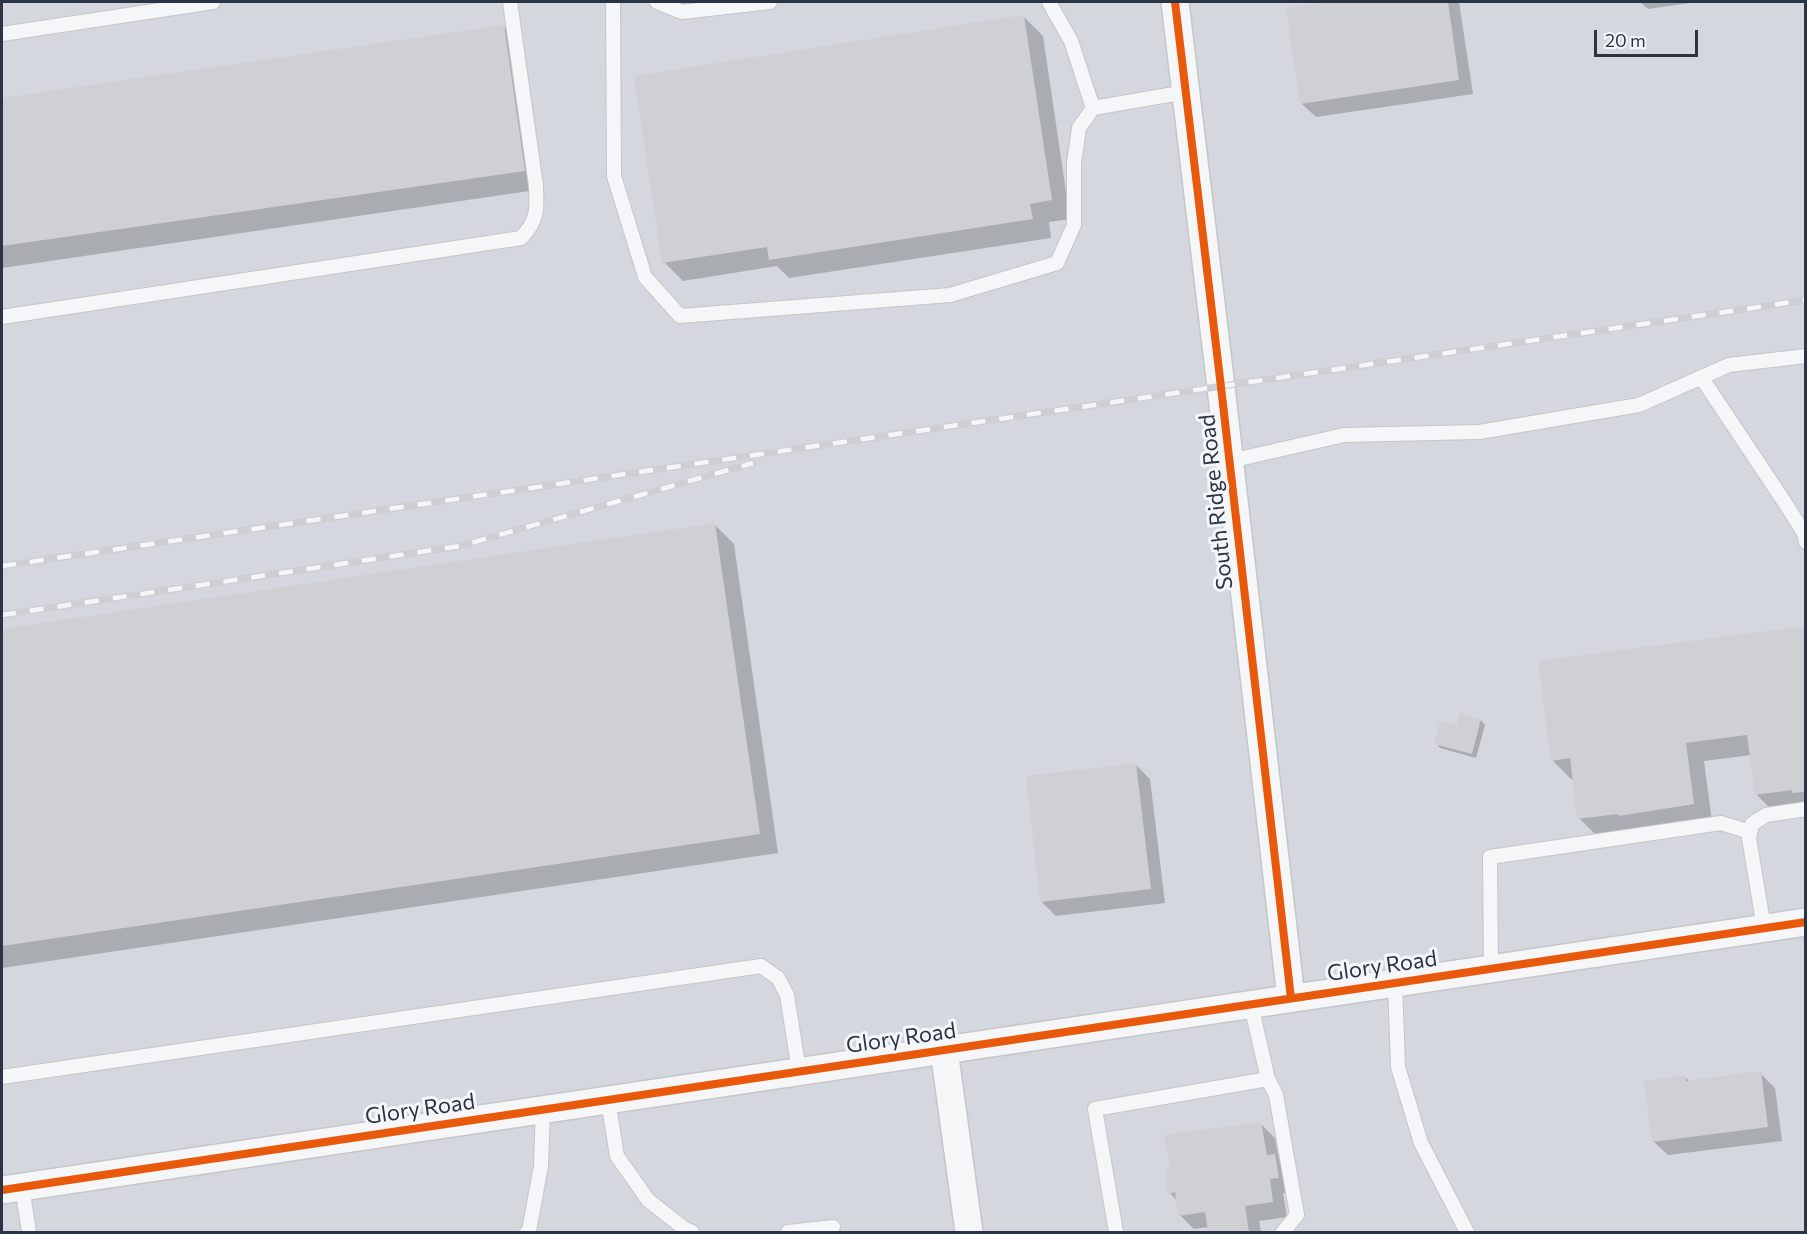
<!DOCTYPE html>
<style>
body{margin:0}
#map{position:relative;width:1807px;height:1234px;overflow:hidden;background:#e6e8ea;font-family:Commissioner,sans-serif}
canvas{display:block}
.frame{position:absolute;inset:0;border:3px solid #2b3445;pointer-events:none}
.scale{position:absolute;left:1594px;top:30px;width:104px;height:27px;box-sizing:border-box;border:3px solid #2b3445;border-top:0;padding-left:8px;font-size:18px;line-height:21px;white-space:nowrap;color:#2b3445;-webkit-text-stroke:4px #f4f6f9;paint-order:stroke}
</style>
<div id="map">
<canvas width="1807" height="1234"></canvas>
<div class="frame"></div>
<div class="scale">20 m</div>
</div>
<script>
const c = document.querySelector('canvas').getContext('2d');
c.lineJoin = 'round';
function paint(path, color) {
  c.fillStyle = color;
  c.fill(path, 'evenodd');
}
function trace(path, color, width, dash) {
  c.strokeStyle = color;
  c.lineWidth = width;
  c.lineCap = dash ? 'butt' : 'round';
  c.setLineDash(dash || []);
  c.stroke(path);
}
function label(font, color, halo, rows, align = 'center') {
  c.font = font + ' Commissioner,sans-serif';
  c.lineWidth = 6;
  c.setLineDash([]);
  c.textBaseline = 'middle';
  c.strokeStyle = halo;
  c.fillStyle = color;
  for (const [text, x, y, turn = 0] of rows) {
    c.save();
    c.translate(x, y);
    c.rotate((+turn || 0) * Math.PI / 180);
    c.textAlign = isNaN(turn) ? turn : align;
    if (halo) c.strokeText(text, 0, 0);
    c.fillText(text, 0, 0);
    c.restore();
  }
}
paint(new Path2D(`
 M 2,2 L 1805,2 L 1805,1232 L 2,1232 Z`), '#d4d7dd');
paint(new Path2D(`
 M 1338,2 L 1459,2 L 1473,94 L 1316,117 L 1301,103 L 1288,9 Z
 M 1640,2 L 1697,2 L 1648,9 Z
 M 1024,17 L 1043,36 L 1070,219 L 1049,222 L 1051,238 L 789,278 L 777,266 L 683,281 L 664,262 Z
 M 504,27 L 523,46 L 543,189 L 2,268 L 2,99 Z
 M 715,525 L 734,544 L 778,853 L 2,968 L 2,630 Z
 M 1806,628 L 1806,809 L 1776,814 L 1757,795 L 1751,755 L 1704,761 L 1712,822 L 1598,837 L 1579,818 L 1574,779 L 1571,779 L 1552,760 Z
 M 1481,720 L 1485,725 L 1476,758 L 1440,748 L 1436,743 L 1458,728 Z
 M 1135,764 L 1150,779 L 1165,903 L 1056,916 L 1042,902 Z
 M 1760,1073 L 1775,1088 L 1782,1141 L 1668,1155 L 1653,1141 L 1685,1077 L 1690,1082 Z
 M 1260,1123 L 1275,1138 L 1279,1160 L 1289,1170 L 1292,1192 L 1283,1193 L 1287,1217 L 1259,1221 L 1261,1232 L 1210,1232 L 1209,1227 L 1194,1229 L 1180,1215 L 1178,1202 L 1170,1193 Z`), '#0003');
paint(new Path2D(`
 M 1328,2 L 1448,2 L 1459,80 L 1300,104 L 1286,8 Z
 M 1024,15 L 1052,200 L 1030,204 L 1033,219 L 769,260 L 767,247 L 662,263 L 634,76 Z
 M 504,25 L 525,171 L 2,246 L 2,98 Z
 M 715,523 L 760,834 L 2,946 L 2,629 Z
 M 1806,626 L 1806,792 L 1792,793 L 1792,790 L 1755,795 L 1747,735 L 1686,743 L 1694,804 L 1619,816 L 1618,814 L 1577,819 L 1570,758 L 1551,761 L 1538,661 Z
 M 1460,713 L 1481,719 L 1472,754 L 1434,744 L 1440,722 L 1457,726 Z
 M 1136,763 L 1151,889 L 1040,902 L 1026,776 Z
 M 1761,1071 L 1768,1127 L 1652,1142 L 1644,1081 L 1685,1075 L 1686,1081 Z
 M 1261,1122 L 1267,1155 L 1275,1154 L 1279,1178 L 1270,1179 L 1273,1202 L 1245,1206 L 1249,1232 L 1208,1232 L 1205,1212 L 1178,1216 L 1175,1192 L 1168,1194 L 1165,1170 L 1170,1169 L 1164,1135 Z`), '#ced0d3');
const service = new Path2D(`
 M 613,2 L 614,176 L 645,277 L 680,316 L 950,295 L 1057,263 L 1074,225 L 1074,163 L 1079,128 L 1093,108 L 1186,92
 M 657,2 L 682,12 L 770,2
 M 1049,2 L 1071,41 L 1093,108
 M 2,34 L 213,2
 M 2,317 L 521,238 C 538,220 537,210 536,186 L 510,2
 M 1701,377 L 1785,503 L 1804,533 L 1806,542
 M 1230,461 L 1344,435 L 1479,432 L 1639,405 L 1729,365 L 1806,356
 M 1764,928 L 1749,838 L 1752,824 L 1766,815 L 1806,809
 M 1491,968 L 1490,857 L 1721,823 L 1750,832
 M 1395,982 L 1398,1067 L 1421,1143 L 1467,1232
 M 1251,1005 L 1268,1079 L 1276,1095 L 1297,1215 L 1283,1232
 M 2,1077 L 761,966 L 778,978 L 787,995 L 799,1071
 M 608,1100 L 617,1156 L 648,1200 L 685,1229 L 692,1232
 M 22,1187 L 29,1232
 M 527,1232 L 529,1231 L 541,1166 L 543,1109
 M 788,1232 L 833,1227
 M 1116,1232 L 1095,1109 L 1268,1079`);
const minor = new Path2D(`
 M 1175,2 L 1221,387 L 1291,998
 M 944,1050 L 969,1232
 M 2,1190 L 1806,922`);
trace(service, '#c4c6c8', 16);
trace(minor, '#c4c6c8', 30);
trace(service, '#f5f6f7', 14);
trace(minor, '#f5f6f7', 27);
const rail = new Path2D(`
 M 2,566 L 1806,300
 M 2,615 L 460,546 L 753,463`);
trace(rail, '#cecfd2', 7);
trace(rail, '#f4f6f9', 4.5, [14]);
trace(new Path2D(`
 M 1175,2 L 1221,387 L 1291,998
 M 2,1190 L 1806,922`), '#e8590c', 8);
label('22px', '#2b3445', '#f4f6f9', [
 ["South Ridge Road",1216,502,-96],
 ["Glory Road",1382,966,-8],
 ["Glory Road",901,1038,-8],
 ["Glory Road",420,1109,-8]
]);
</script>
